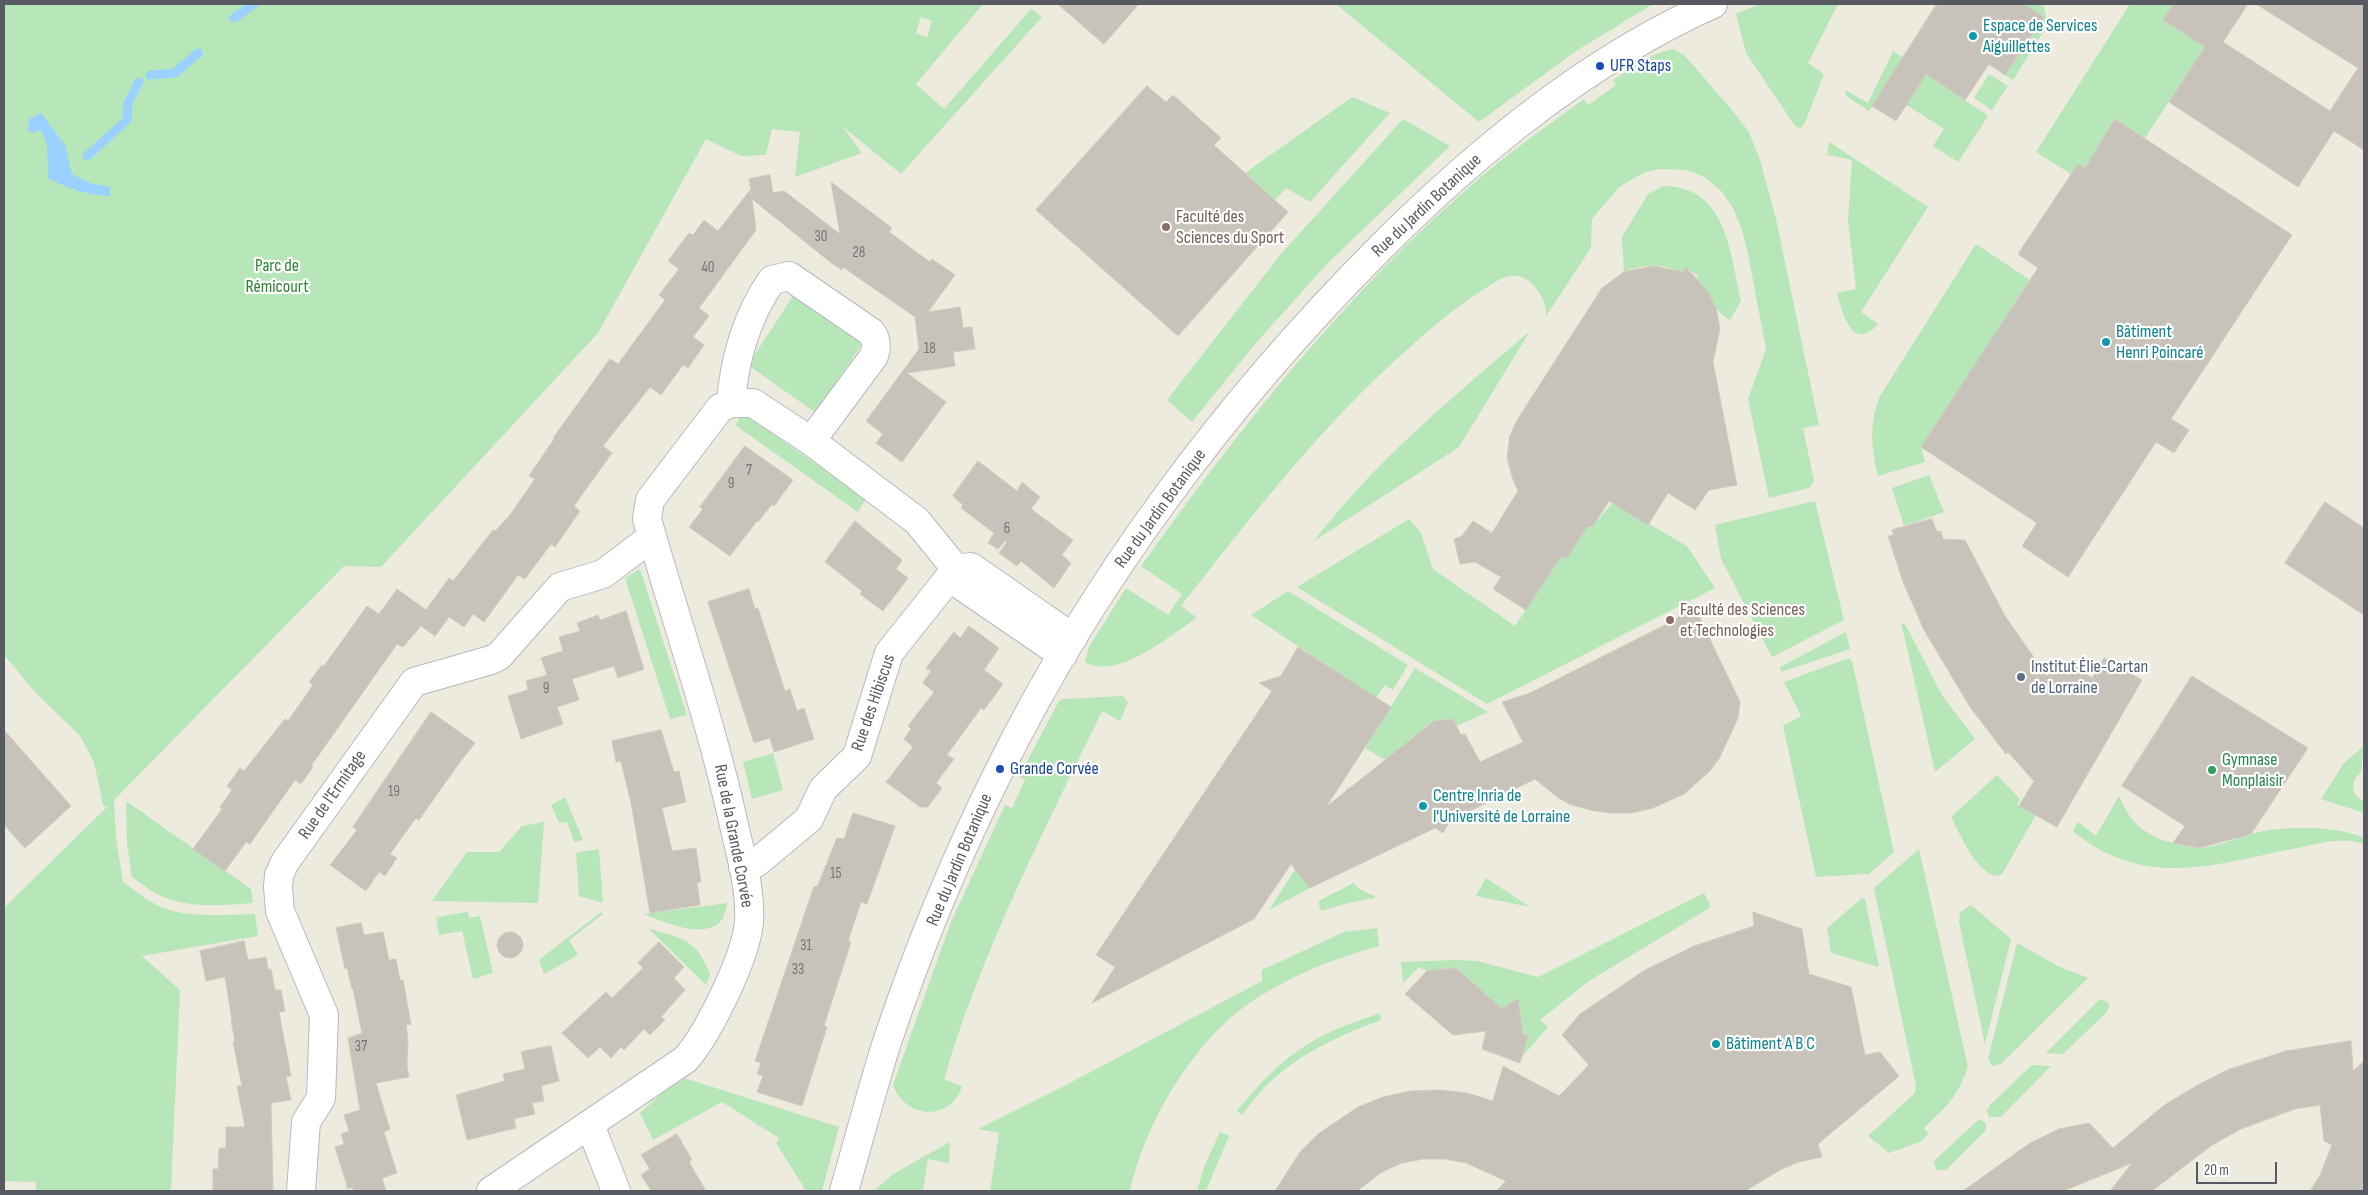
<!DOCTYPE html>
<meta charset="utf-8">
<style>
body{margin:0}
#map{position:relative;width:2368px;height:1195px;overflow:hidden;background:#edeade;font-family:"Sofia Sans Condensed",sans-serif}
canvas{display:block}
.frame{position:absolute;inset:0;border:5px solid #575b61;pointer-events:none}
.scale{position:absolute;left:2196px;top:1162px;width:81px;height:22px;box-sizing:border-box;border:2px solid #575b61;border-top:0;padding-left:6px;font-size:15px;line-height:18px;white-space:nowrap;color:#575b61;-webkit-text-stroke:4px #fff;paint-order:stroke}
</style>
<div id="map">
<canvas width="2368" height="1195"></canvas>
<div class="frame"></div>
<div class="scale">20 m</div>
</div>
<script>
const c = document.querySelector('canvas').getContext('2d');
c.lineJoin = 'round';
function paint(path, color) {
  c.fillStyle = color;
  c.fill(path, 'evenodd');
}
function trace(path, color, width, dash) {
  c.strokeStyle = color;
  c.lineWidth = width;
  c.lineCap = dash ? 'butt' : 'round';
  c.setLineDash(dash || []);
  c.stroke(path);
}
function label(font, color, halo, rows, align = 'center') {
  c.font = font + ' "Sofia Sans Condensed",sans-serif';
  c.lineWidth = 4.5;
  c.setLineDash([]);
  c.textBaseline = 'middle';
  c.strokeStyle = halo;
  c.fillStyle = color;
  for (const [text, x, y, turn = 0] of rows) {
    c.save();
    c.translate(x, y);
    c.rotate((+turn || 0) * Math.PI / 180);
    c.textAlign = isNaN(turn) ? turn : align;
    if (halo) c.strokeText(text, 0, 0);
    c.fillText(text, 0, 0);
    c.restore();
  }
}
paint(new Path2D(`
 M 4,4 L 983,4 L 916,84 L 944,109 L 1031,9 L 1042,17 L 901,174 L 842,126 L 862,153 L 795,177 L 800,132 L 772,129 L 766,155 L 741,156 L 706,139 L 598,333 L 381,567 L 344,566 L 114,800 L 116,838 L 123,882 C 133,889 144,898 155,904 C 180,919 226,915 255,914 L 258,936 L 142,956 L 180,990 L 171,1191 L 36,1191 L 36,1182 L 4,1181 L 4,908 L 109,805 L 105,807 L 103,805 L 94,762 L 80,736 L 36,693 L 4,655 ZM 921,17 L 932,21 L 927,37 L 916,33 Z
 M 1336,4 L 1653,4 L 1576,51 L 1479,122 Z
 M 1760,4 L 1838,4 L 1808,63 L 1824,74 L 1804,125 L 1800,128 L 1795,126 L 1746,53 L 1736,14 Z
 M 2024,4 L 2043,5 L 2048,24 L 2013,80 L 2005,75 L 2044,17 Z
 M 2130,4 L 2174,4 L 2163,20 L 2205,47 L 2145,138 L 2115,119 L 2085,168 L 2078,164 L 2071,174 L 2036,152 Z
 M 1673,49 L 1685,56 L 1732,110 L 1749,132 L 1760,160 L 1776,219 L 1819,425 L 1803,428 L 1814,481 L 1809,488 L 1769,498 L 1748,399 L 1766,349 L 1748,254 L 1742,230 L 1733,208 L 1722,192 L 1706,178 L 1687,170 L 1661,169 L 1645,172 L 1619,187 L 1592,219 L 1591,248 L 1546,316 C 1546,301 1541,293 1531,283 C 1512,265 1491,285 1474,296 C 1451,311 1430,329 1409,348 C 1322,424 1252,516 1181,606 L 1196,617 L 1194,620 C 1168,637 1116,681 1085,662 L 1089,647 L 1126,588 L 1168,615 L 1182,594 L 1141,566 C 1242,425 1349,289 1482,176 C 1514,149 1550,124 1584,99 L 1588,105 L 1616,85 L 1613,80 C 1631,68 1651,53 1673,49 Z
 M 1893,51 L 1988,116 L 1958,162 L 1933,146 L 1944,129 L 1883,90 L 1869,111 L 1846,96 L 1845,90 L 1868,103 Z
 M 1989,74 L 2008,86 L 1992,110 L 1974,98 Z
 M 1352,97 L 1390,113 L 1310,202 L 1286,188 L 1275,200 L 1245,173 Z
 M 1403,119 L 1450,146 L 1327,264 L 1255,344 L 1192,422 L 1167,400 L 1281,254 Z
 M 1829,142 L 1928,207 L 1861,312 L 1878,324 C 1852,354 1842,311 1837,293 L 1856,289 L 1848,221 L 1852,160 L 1827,155 Z
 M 1663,186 C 1727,186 1730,253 1741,301 L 1730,320 C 1709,308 1713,294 1695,280 L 1698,276 L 1685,268 L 1682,273 C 1664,263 1642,264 1624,272 L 1622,237 L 1648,194 Z
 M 1976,244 L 2030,280 L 1921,447 L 1925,462 L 1878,476 C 1871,447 1869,424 1880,396 Z
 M 795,293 L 864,341 L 816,413 L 748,365 Z
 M 1530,331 L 1459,447 L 1314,541 C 1375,461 1454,396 1530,331 Z
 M 743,413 L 866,499 L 858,512 L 735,425 Z
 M 1929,475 L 1944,512 L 1904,526 L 1892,488 Z
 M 1815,501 L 1844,620 L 1772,657 L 1721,559 L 1715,525 Z
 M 1613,503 L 1687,546 L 1715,588 L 1487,704 L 1297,587 L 1409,519 L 1421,533 L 1433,569 L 1515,626 L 1560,558 L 1568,557 L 1587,527 C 1597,524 1604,511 1613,503 Z
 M 640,569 L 687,715 L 670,719 L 625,578 Z
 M 1288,591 L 1408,665 L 1393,690 L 1385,685 L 1376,698 L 1251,615 Z
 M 1901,622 L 1906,626 L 1942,695 L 1975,739 L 1935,772 Z
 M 1846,632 L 1850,649 L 1781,672 L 1780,667 Z
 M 1849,658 L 1852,661 L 1894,852 L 1869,874 L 1816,877 L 1783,726 L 1801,716 L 1784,682 Z
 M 1415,668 L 1488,712 L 1456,726 L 1453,720 C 1435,717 1425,725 1415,739 L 1412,737 L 1394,765 L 1365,748 Z
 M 1123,696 L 1128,702 L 1120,721 L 1102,711 C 1044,831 982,950 944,1079 L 962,1086 C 951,1122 905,1119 893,1085 L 951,922 L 1005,805 L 1012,808 L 1025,780 L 1019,776 L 1023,769 L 1059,701 L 1064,699 Z
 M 2363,747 L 2361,773 C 2352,779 2351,788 2357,797 L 2364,801 L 2364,813 L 2321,799 L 2344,763 Z
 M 773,753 L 783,790 L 752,799 L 743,762 Z
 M 1997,775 L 2020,799 L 2017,805 L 2036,815 L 2002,874 L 1995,876 C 1974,869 1961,836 1951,817 Z
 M 1348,787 L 1365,798 L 1308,886 L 1310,888 L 1269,910 Z
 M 2119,796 C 2130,824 2148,838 2177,844 C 2184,845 2193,848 2200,848 C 2217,847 2235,838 2251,834 C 2282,825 2336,825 2364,838 L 2364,844 C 2342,836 2320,844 2297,848 C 2215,864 2145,891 2073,831 L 2078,822 L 2096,836 Z
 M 565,797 L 583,840 L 574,842 L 567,822 L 559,823 L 551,805 Z
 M 126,801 L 251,889 L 253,903 C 223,905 190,909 161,896 C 151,892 141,883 132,877 L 127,844 Z
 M 544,822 L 538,903 L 432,901 L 467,852 L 499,852 L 522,826 Z
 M 599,849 L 603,903 L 579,896 L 576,853 Z
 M 1919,849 L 1968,1067 C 1956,1099 1948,1105 1924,1128 L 1929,1134 L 1920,1142 L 1889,1153 L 1868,1136 L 1915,1093 L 1916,1086 L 1874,888 Z
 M 1486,878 L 1530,907 L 1476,896 Z
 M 1354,883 L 1359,889 L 1375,896 L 1374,898 L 1348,903 L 1321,911 L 1318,901 Z
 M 1704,893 L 1711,907 L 1589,981 L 1540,1020 L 1548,1027 L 1522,1057 L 1528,1036 L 1523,1034 L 1518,1000 L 1502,1009 L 1455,968 L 1427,971 L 1419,967 L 1403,983 L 1401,962 L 1454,960 L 1477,961 L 1538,977 Z
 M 1862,898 L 1865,899 L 1879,967 L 1831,953 L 1827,928 Z
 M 728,903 C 726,907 725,913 723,918 C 708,942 664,922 644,914 Z
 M 1971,905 L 2011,939 L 1985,1044 L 1959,922 L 1960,912 Z
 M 468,912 L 469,918 L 480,916 L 493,973 L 473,979 L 462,931 L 439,935 L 436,917 Z
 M 601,912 L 603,914 L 569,940 L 578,955 L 544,974 L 539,960 Z
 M 648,928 C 681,939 697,938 710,975 L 706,985 Z
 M 1377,928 L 1379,946 C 1335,958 1292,975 1254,1000 C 1194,1039 1145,1123 1130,1191 L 990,1191 L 999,1133 L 978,1129 L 1066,1085 L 1262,981 L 1262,970 L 1344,932 Z
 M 2017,943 L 2058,966 L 2088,978 L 2001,1064 L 1992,1066 L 1988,1059 Z
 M 2100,999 L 2109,1003 L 2108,1011 L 2063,1054 L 2046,1053 Z
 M 1380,1013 L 1381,1020 C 1323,1042 1279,1063 1242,1115 L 1237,1111 C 1263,1079 1289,1052 1326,1034 C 1343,1025 1362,1020 1380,1013 Z
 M 2032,1065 L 2051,1066 L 2001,1117 L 1989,1117 L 1987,1110 L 1990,1105 Z
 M 681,1077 L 839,1127 L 822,1191 L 802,1191 L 805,1189 L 776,1143 L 779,1138 L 722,1102 L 653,1140 L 640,1113 Z
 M 1979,1119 L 1986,1123 L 1986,1130 L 1946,1170 L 1937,1170 L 1934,1163 L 1935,1160 Z
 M 1220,1132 L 1229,1136 L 1206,1191 L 1197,1191 L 1204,1167 Z
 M 950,1142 L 949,1163 L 928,1159 L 923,1191 L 874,1191 L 893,1174 Z`), '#b7e7b9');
paint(new Path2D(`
 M 41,113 L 65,145 L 72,174 L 90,183 L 110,187 L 110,196 C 86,195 69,189 48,178 L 47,145 L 41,130 L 32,133 L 27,130 L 30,118 Z`), '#9bd1ff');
trace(new Path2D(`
 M 234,18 L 254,4
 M 150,75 L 175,73 L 198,53
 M 87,156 L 127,120 L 128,103 L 139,82`), '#9bd1ff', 9);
const building = new Path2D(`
 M 1058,4 L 1139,4 L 1104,44 Z
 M 1937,4 L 2024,4 L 2044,17 L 2005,75 L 1989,64 L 1965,100 L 1926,74 L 1896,121 L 1872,106 Z
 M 2174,4 L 2248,4 L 2223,42 L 2330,111 L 2358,68 L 2256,4 L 2364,4 L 2364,150 L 2334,131 L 2298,187 L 2169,102 L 2205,47 L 2163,20 Z
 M 1147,86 L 1166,102 L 1173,95 L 1221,138 L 1214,145 L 1288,212 L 1178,336 L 1036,210 Z
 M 2115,119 L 2292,235 L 2171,419 L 2189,430 L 2174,453 L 2156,442 L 2068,577 L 2022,546 L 2037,523 L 1921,447 L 2038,268 L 2018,254 L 2078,164 L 2085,168 Z
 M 770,175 L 773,193 L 784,191 L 840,234 L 831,182 L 892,228 L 889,232 L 930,262 L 932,259 L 955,275 L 928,312 L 960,307 L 963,328 L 972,327 L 975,349 L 953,352 L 955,366 L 907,373 L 946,402 L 902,462 L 876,443 L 883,434 L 866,421 L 919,349 L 915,317 L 843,267 L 842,270 L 830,262 L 752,199 L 756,230 L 699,308 L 709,316 L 693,337 L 704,345 L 688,368 L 683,365 L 661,395 L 650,387 L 603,446 L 612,453 L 574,506 L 580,511 L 555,547 L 551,544 L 525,579 L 518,575 L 484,622 L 473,614 L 464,627 L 449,617 L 435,636 L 421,626 L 403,647 L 397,644 L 311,766 L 313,767 L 301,784 L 295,780 L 250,844 L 246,842 L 225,871 L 193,849 L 222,809 L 220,807 L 232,790 L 227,786 L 240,768 L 244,771 L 285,719 L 288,721 L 313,685 L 309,682 L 322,665 L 324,666 L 367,606 L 379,614 L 397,589 L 426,610 L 449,578 L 453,581 L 493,530 L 495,531 L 510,515 L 535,479 L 529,476 L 554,439 L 553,438 L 610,359 L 618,364 L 665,300 L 659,295 L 679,269 L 668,261 L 689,233 L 693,235 L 704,220 L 718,231 L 751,189 L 752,196 L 749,179 Z
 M 1654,266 L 1683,272 L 1686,267 L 1707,291 L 1716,308 L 1720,329 L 1713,362 L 1737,485 L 1709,490 L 1695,510 L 1668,493 L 1648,525 L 1609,501 L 1593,526 L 1587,527 L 1568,557 L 1560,558 L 1526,610 L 1493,589 L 1501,577 L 1475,562 L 1460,564 L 1454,539 L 1462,536 L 1473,521 L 1492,533 L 1518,491 L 1512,477 L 1507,457 L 1510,435 L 1519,417 L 1602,288 L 1624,272 Z
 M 745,446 L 793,480 L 774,506 L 772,504 L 758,522 L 757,521 L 730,556 L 689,527 L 703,509 L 700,507 Z
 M 978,461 L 1017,491 L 1022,482 L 1040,497 L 1031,509 L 1073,540 L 1062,555 L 1071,563 L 1054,588 L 1021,561 L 1017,566 L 999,553 L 1007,542 L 1005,541 L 998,549 L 988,543 L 994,533 L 961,508 L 963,505 L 953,496 Z
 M 2325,502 L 2364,528 L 2364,615 L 2285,563 Z
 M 1932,519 L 1937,532 L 1941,531 L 1943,539 L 1965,540 L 2005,616 L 2047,676 L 2068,661 L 2092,678 L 2104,658 L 2142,680 L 2057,827 L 2019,806 L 2034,781 L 2008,752 L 2006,754 L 1970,707 L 1924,630 L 1903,582 L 1888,536 L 1894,535 L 1892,530 Z
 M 855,521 L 902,560 L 896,569 L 908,578 L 883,611 L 860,594 L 862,591 L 825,562 Z
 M 749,589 L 755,609 L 758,608 L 785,691 L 790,689 L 797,711 L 804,708 L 814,739 L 774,752 L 770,738 L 754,743 L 708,602 Z
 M 1694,606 L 1740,702 L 1738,718 L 1719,759 L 1709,772 L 1684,794 L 1653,808 L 1632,813 L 1613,813 L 1594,811 L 1569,804 L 1557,797 L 1535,779 L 1450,821 L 1443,833 L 1435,828 L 1310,888 L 1291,864 L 1254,919 L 1092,1003 L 1115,967 L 1096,955 L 1272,691 L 1259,683 L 1281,676 L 1298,647 L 1391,707 L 1326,807 L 1434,721 L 1453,719 L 1461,735 L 1465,734 L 1480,762 L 1523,742 L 1502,702 L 1530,693 L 1673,621 Z
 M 626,611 L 644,669 L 618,678 L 614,666 L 572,679 L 579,700 L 557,707 L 563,724 L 521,739 L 508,696 L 528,690 L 526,681 L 547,675 L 541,658 L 563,651 L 559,637 L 580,631 L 577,623 L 598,615 L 600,620 Z
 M 969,626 L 999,648 L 984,670 L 1003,684 L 984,710 L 981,708 L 947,755 L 954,759 L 936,783 L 942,788 L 928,807 L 920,807 L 886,782 L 913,747 L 904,739 L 911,729 L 908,726 L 934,692 L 923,683 L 931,671 L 926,668 L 954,632 L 960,638 Z
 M 2192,676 L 2308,748 L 2251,834 L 2199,848 L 2173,843 L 2185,826 L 2122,786 Z
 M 431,712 L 475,743 L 457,766 L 419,820 L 416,818 L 390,854 L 397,858 L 385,876 L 379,872 L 366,891 L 330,865 L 357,830 L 353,827 Z
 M 4,730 L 71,806 L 25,848 L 4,825 Z
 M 661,730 L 674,772 L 679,771 L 686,802 L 662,808 L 672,851 L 696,848 L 701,882 L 697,882 L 700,905 L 650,913 L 631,803 L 621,761 L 616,762 L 612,741 Z
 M 853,813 L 895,826 L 867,904 L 861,902 L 848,941 L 851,942 L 824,1026 L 827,1027 L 802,1106 L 757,1092 L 763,1076 L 757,1074 L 761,1063 L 755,1061 L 814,886 L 817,887 L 837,838 L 844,839 Z
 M 1753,912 L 1802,929 L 1809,974 L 1851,987 L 1865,1055 L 1880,1052 L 1899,1076 L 1818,1144 L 1822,1157 L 1799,1162 L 1782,1169 L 1745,1191 L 1496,1191 L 1506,1181 L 1466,1163 L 1445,1159 L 1423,1159 L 1402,1163 L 1382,1172 L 1357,1191 L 1275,1191 L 1300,1152 L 1318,1134 L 1358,1107 L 1383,1097 L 1411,1091 L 1441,1090 L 1467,1093 L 1493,1101 L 1503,1066 L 1559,1096 L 1589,1065 L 1562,1035 L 1580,1014 L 1645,970 L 1694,946 L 1754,926 Z
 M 361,923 L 364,935 L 383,932 L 389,960 L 396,959 L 400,980 L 403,980 L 411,1024 L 406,1025 L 408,1040 L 407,1065 L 409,1077 L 376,1083 L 390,1129 L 384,1132 L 397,1173 L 382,1178 L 386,1191 L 354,1191 L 352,1187 L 348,1189 L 335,1147 L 344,1144 L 341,1134 L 349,1131 L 344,1115 L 360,1110 L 348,1038 L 362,1033 L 353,989 L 352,989 L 347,968 L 345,969 L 336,928 Z
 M497 945a13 13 0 1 1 26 0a13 13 0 1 1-26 0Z
 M 244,941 L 248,960 L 266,957 L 268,969 L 271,969 L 275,990 L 281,990 L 285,1011 L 279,1012 L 291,1076 L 286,1077 L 291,1100 L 271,1103 L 273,1191 L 213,1191 L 213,1169 L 218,1169 L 219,1148 L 226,1148 L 226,1127 L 245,1127 L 237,1086 L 242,1086 L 233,1042 L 235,1042 L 231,1020 L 232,1020 L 225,977 L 206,981 L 200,951 Z
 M 659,942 L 684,967 L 674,978 L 685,990 L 661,1017 L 665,1020 L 650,1035 L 644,1029 L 624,1050 L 621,1047 L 611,1058 L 600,1047 L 588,1058 L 562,1033 L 606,992 L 612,998 L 643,968 L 638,963 Z
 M 1456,968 L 1502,1009 L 1518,999 L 1523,1034 L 1528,1036 L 1520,1063 L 1482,1049 L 1486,1031 L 1453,1035 L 1405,994 L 1427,971 Z
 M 2351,1041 L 2353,1071 L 2364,1061 L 2364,1191 L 2310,1191 L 2320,1175 L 2332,1145 L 2324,1141 L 2320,1105 L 2295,1109 L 2241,1129 L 2212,1145 L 2152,1191 L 2110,1191 L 2132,1163 L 2063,1191 L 1963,1191 L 2030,1143 L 2059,1129 L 2089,1123 L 2113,1148 L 2163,1106 L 2196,1086 L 2227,1070 L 2286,1051 Z
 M 551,1046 L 559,1081 L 541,1086 L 544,1101 L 532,1103 L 535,1114 L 514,1119 L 516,1128 L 467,1140 L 456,1095 L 505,1081 L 503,1074 L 525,1069 L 521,1052 Z
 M 677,1134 L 692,1160 L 689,1162 L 706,1191 L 651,1191 L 641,1175 L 650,1169 L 641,1155 Z`);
paint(building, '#c7c3bb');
trace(building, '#d1cbbc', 1);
const street = new Path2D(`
 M 731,403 C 734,360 747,315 772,280 L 789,276 L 871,332 C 877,340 877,347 874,356 L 811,441
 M 956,569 L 971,567 L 1073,638
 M 743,867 L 756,863 L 809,819 L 823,789 L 857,756 L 889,653 L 956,569
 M 590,1125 L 616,1191
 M 301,1191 L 306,1122 L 321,1098 L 324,1015 L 280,911 L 278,887 L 279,875 L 285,862 L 414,682 L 491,660 L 499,656 L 560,587 L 603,574 L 652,537
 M 491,1191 L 686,1059 C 709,1032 746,957 749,922 C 751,890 741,856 734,825 C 711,721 676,621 647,519 L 650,500 L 720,408 L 731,403 L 753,403 L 811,441 L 917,521 L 956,569 L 959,584 L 1063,655
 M 844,1191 C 858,1143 871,1093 886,1045 C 917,952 955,859 999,771 C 1094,579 1227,402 1378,250 C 1476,152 1586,61 1713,4`);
trace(street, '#b7b9bf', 30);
trace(street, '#fff', 28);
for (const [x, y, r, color] of [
 [1973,36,5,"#0f9aa8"],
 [1600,66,5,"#1a4fb4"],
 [1166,227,5,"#8d6e63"],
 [2106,342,5,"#0f9aa8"],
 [1670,620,5,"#8d6e63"],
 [2021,677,5,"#5c6f8a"],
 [1000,769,5,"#1a4fb4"],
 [2212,770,5,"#2e9e5b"],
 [1423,806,5,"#0f9aa8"],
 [1716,1044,5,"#0f9aa8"]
]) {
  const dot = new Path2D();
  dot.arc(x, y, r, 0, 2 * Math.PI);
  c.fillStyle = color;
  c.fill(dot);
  trace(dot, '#fff', 2);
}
label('15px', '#737578', null, [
 ["30",821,237],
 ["28",859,253],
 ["40",708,268],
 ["18",930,349],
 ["7",749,471],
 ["9",731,484],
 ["6",1007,529],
 ["9",546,689],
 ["19",394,792],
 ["15",836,874],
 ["31",806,946],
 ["33",798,970],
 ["37",361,1047]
]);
label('18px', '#0d838f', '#fff', [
 ["Espace de Services",1983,26],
 ["Aiguillettes",1983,47],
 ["Bâtiment",2116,332],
 ["Henri Poincaré",2116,353],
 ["Centre Inria de",1433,796],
 ["l'Université de Lorraine",1433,817],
 ["Bâtiment A B C",1726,1044]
], 'left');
label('18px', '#164399', '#fff', [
 ["UFR Staps",1610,66],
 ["Grande Corvée",1010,769]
], 'left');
label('18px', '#575b61', '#fff', [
 ["Rue du Jardin Botanique",1427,206,-43],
 ["Rue du Jardin Botanique",1161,509,-54],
 ["Rue des Hibiscus",874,703,-71],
 ["Rue de l'Ermitage",333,795,-55],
 ["Rue de la Grande Corvée",733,836,79],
 ["Rue du Jardin Botanique",960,860,-67]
]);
label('18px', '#785e54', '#fff', [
 ["Faculté des",1176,217],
 ["Sciences du Sport",1176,238],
 ["Faculté des Sciences",1680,610],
 ["et Technologies",1680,631]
], 'left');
label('18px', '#2c8433', '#fff', [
 ["Parc de",277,266],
 ["Rémicourt",277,287]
]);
label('18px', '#4e5e75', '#fff', [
 ["Institut Élie-Cartan",2031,667],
 ["de Lorraine",2031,688]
], 'left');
label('18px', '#27864d', '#fff', [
 ["Gymnase",2222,760],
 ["Monplaisir",2222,781]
], 'left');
</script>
